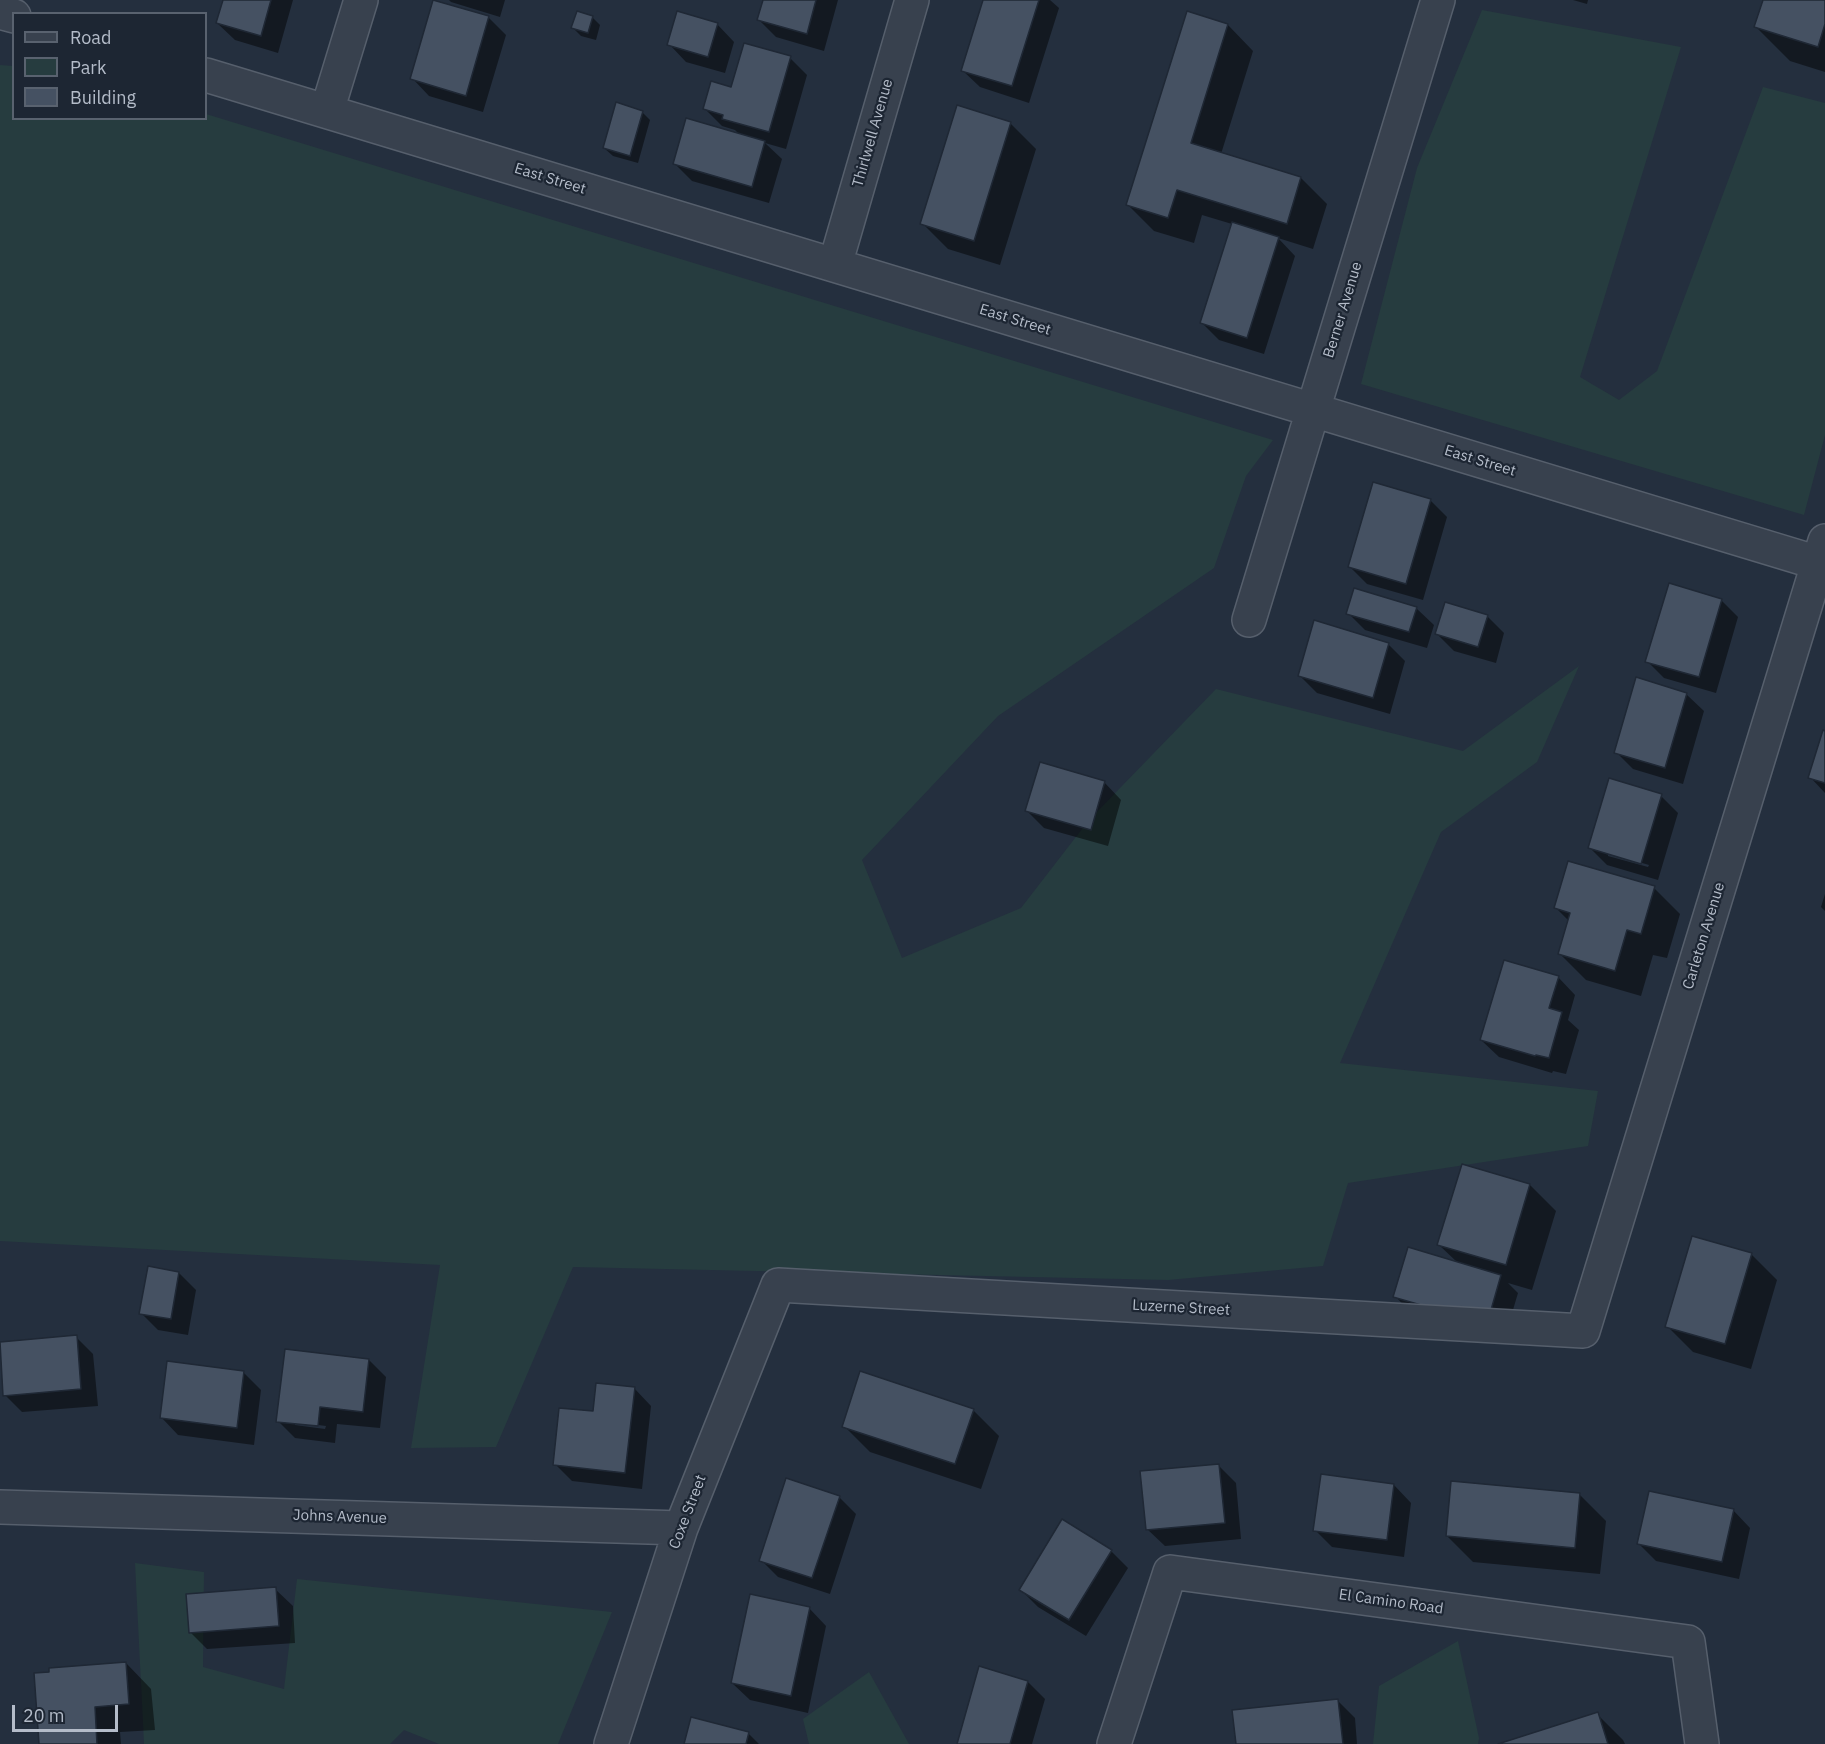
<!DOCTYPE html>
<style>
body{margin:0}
#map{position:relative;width:1825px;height:1744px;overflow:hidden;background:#242f3e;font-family:"IBM Plex Sans",sans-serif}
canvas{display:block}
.legend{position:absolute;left:12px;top:12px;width:195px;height:108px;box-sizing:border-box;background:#1d2633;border:2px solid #59626f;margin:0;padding:8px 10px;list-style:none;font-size:18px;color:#b4bcc9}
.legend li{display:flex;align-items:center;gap:12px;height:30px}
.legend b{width:30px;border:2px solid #59626f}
.scale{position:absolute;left:12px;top:1705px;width:106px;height:27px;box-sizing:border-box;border:3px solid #b4bcc9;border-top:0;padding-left:8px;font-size:18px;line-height:21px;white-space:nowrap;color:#b4bcc9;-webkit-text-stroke:4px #1d2633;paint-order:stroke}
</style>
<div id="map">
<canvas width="1825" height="1744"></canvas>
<ul class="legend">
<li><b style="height:8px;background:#38414e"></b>Road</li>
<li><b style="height:16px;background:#263c3f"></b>Park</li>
<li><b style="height:16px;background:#455162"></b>Building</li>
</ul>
<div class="scale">20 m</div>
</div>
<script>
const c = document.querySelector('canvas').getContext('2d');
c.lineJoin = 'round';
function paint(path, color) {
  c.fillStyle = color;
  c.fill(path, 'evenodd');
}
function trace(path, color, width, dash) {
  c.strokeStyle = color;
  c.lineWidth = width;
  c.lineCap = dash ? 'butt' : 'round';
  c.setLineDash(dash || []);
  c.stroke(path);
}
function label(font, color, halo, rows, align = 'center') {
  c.font = font + ' "IBM Plex Sans",sans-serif';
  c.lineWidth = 4.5;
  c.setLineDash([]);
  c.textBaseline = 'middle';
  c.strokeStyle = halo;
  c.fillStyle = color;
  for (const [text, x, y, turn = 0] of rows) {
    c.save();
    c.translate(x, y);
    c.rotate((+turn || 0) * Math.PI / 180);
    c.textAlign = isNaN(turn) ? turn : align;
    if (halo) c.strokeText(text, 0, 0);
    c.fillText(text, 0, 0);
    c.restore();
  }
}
paint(new Path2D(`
 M 1482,10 L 1681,47 L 1580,377 L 1619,400 L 1657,371 L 1763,87 L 1825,103 L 1825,435 L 1804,515 L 1361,384 L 1417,168 Z
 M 0,65 L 13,66 L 14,118 L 206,118 L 206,114 L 1273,440 L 1246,476 L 1214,568 L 998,716 L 862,860 L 902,958 L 1021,908 L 1089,820 L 1216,689 L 1463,751 L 1579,666 L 1537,762 L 1441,832 L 1340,1063 L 1598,1091 L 1588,1146 L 1348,1183 L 1323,1266 L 1168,1280 L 573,1267 L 496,1447 L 411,1448 L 440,1265 L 0,1241 Z
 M 135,1563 L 204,1572 L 203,1667 L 284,1689 L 297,1579 L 612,1612 L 558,1744 L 439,1744 L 404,1730 L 390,1744 L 144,1744 Z
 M 1458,1641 L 1479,1738 L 1478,1744 L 1373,1744 L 1379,1686 Z
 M 869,1672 L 909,1744 L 809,1744 L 803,1719 Z`), '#263c3f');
paint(new Path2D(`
 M 224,0 L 293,0 L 278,53 L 235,40 L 217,23 Z
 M 449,0 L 505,0 L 500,17 L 451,2 Z
 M 764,0 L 838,0 L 824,51 L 776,37 L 759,20 Z
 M 984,0 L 1050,0 L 1059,8 L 1029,103 L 980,87 L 962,70 Z
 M 1573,0 L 1588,0 L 1587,4 Z
 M 1765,0 L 1825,0 L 1825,72 L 1790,61 L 1756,27 Z
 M 488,17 L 506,35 L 483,112 L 429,96 L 412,78 Z
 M 592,17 L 600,25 L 596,40 L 581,36 L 573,28 Z
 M 717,24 L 734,42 L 725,73 L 686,62 L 669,44 Z
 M 1228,25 L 1253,51 L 1221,154 L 1301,178 L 1327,204 L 1313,249 L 1278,238 L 1295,256 L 1264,354 L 1219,340 L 1202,323 L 1232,224 L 1202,215 L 1194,243 L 1154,231 L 1128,205 Z
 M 790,58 L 807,75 L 786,149 L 765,143 L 782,159 L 769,203 L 692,181 L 675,164 L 740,135 L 735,130 L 722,126 L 704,108 L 732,89 Z
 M 642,112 L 650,120 L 638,163 L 613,156 L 604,148 Z
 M 1010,123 L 1036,149 L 1000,265 L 948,249 L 922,223 Z
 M 1430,500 L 1447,517 L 1423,600 L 1367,584 L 1350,567 Z
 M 1721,600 L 1738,617 L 1716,693 L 1664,678 L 1647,661 Z
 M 1416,608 L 1434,625 L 1427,648 L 1365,630 L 1348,613 Z
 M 1487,616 L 1504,633 L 1496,663 L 1454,651 L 1437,634 Z
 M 1388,644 L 1405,661 L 1390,714 L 1317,693 L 1299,675 Z
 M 1686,694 L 1704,711 L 1683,784 L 1633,769 L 1616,752 Z
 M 1825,733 L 1825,793 L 1810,777 Z
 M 1104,782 L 1121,800 L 1108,846 L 1044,828 L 1027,811 Z
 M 1661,796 L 1678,813 L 1658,880 L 1607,865 L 1590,848 ZM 1608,853 L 1649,865 L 1648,867 L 1608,856 Z
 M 1654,888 L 1680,914 L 1667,958 L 1653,955 L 1641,996 L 1586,980 L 1560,954 L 1569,921 L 1556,908 Z
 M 1825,894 L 1825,911 L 1821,907 Z
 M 1558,977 L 1575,995 L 1568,1020 L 1579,1030 L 1566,1074 L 1553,1071 L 1552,1073 L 1499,1057 L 1481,1040 Z
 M 1530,1185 L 1556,1211 L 1532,1290 L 1508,1283 L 1518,1293 L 1504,1340 L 1412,1314 L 1395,1296 L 1458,1263 L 1439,1245 Z
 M 1751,1254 L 1777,1280 L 1751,1369 L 1693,1352 L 1667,1326 Z
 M 179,1273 L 196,1290 L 188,1335 L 158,1330 L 141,1313 Z
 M 76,1337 L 93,1354 L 98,1406 L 22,1412 L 5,1395 L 0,1344 Z
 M 369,1360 L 386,1377 L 380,1428 L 337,1424 L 335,1443 L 295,1438 L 278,1421 ZM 295,1422 L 326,1426 L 325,1429 L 295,1425 Z
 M 243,1372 L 261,1390 L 254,1445 L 178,1435 L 161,1417 Z
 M 634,1388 L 651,1406 L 642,1489 L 572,1481 L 555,1464 L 594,1413 Z
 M 973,1410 L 999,1436 L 981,1489 L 870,1452 L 844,1426 Z
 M 1219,1466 L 1236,1483 L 1241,1539 L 1165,1546 L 1147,1529 Z
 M 1394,1485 L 1411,1503 L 1404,1557 L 1332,1547 L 1315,1530 Z
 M 1580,1495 L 1606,1521 L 1600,1574 L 1473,1562 L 1447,1536 Z
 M 839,1497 L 856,1514 L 830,1594 L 778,1577 L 761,1560 Z
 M 1733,1510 L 1750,1528 L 1739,1579 L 1656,1561 L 1639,1544 Z
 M 1111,1551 L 1128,1568 L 1086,1636 L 1038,1607 L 1021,1590 Z
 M 275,1589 L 293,1606 L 295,1643 L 207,1649 L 190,1632 Z
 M 809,1608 L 826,1626 L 808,1713 L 750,1700 L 732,1683 Z
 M 126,1663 L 151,1689 L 155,1730 L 120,1732 L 121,1744 L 40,1744 Z
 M 1028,1682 L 1045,1699 L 1032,1744 L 958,1744 Z
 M 1337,1700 L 1355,1718 L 1357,1744 L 1237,1744 Z
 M 1597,1714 L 1623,1740 L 1625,1744 L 1503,1744 Z
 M 748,1733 L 759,1744 L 686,1744 Z`), '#0007');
const building = new Path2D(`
 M 223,0 L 271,0 L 261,36 L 216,23 Z
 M 433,0 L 489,16 L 466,96 L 410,79 Z
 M 763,0 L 816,0 L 807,34 L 757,20 Z
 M 983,0 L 1039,0 L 1012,86 L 961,71 Z
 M 1763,0 L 1825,0 L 1825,24 L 1818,47 L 1754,27 Z
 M 577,11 L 593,16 L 588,33 L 571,28 Z
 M 677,11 L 718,23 L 708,57 L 667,45 Z
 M 1187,11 L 1228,24 L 1191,143 L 1301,177 L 1287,224 L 1177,190 L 1168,218 L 1126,205 Z
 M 744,43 L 791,56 L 769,132 L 722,119 L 723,115 L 703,109 L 711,81 L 731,87 Z
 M 616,102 L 643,111 L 630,156 L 603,148 Z
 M 957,105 L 1011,122 L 974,241 L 920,224 Z
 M 686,118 L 765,141 L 752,187 L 673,164 Z
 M 1232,222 L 1279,237 L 1247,338 L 1200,323 Z
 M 1373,482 L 1431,499 L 1406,584 L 1348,567 Z
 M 1669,583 L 1722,599 L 1699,677 L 1645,662 Z
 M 1354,588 L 1417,607 L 1409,632 L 1346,614 Z
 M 1445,602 L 1488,615 L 1478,647 L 1435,634 Z
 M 1314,620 L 1389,643 L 1373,698 L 1298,676 Z
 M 1636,677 L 1687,693 L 1665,768 L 1614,753 Z
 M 1823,730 L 1825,731 L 1825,783 L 1808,778 Z
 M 1040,762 L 1105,781 L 1091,830 L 1025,811 Z
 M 1609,778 L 1662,794 L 1641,864 L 1588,848 Z
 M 1568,861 L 1655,886 L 1641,934 L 1627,930 L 1615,971 L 1558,954 L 1570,913 L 1554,908 Z
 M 1504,960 L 1559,976 L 1549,1008 L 1562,1012 L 1549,1058 L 1536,1055 L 1535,1056 L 1480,1040 Z
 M 1462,1164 L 1530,1184 L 1506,1265 L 1437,1245 Z
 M 1692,1236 L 1752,1253 L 1725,1344 L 1665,1327 Z
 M 1408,1247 L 1501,1275 L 1487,1324 L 1393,1297 Z
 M 148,1266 L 179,1272 L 171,1319 L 139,1314 Z
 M 77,1335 L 81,1389 L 3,1396 L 0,1342 Z
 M 285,1349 L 369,1359 L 363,1412 L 320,1407 L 318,1426 L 276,1422 Z
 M 167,1361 L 244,1371 L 237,1428 L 160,1418 Z
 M 860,1371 L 974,1409 L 955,1464 L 842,1427 Z
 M 596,1383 L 635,1387 L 625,1473 L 553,1465 L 559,1408 L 593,1411 Z
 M 1219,1464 L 1225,1523 L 1146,1530 L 1140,1471 Z
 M 1321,1474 L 1394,1484 L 1387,1540 L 1313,1531 Z
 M 786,1478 L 840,1496 L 812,1578 L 759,1561 Z
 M 1451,1481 L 1580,1493 L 1575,1548 L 1446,1536 Z
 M 1649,1491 L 1734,1509 L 1722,1562 L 1637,1544 Z
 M 1062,1519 L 1112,1550 L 1069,1620 L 1019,1590 Z
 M 276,1587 L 279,1626 L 189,1633 L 186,1594 Z
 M 750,1594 L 810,1607 L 791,1696 L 731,1683 Z
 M 126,1662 L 129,1704 L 95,1707 L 97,1744 L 39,1744 L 34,1673 L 49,1672 L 49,1668 Z
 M 979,1666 L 1028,1681 L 1010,1744 L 957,1744 Z
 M 1338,1699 L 1343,1744 L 1236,1744 L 1232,1710 Z
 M 1598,1712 L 1608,1744 L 1498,1744 Z
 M 691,1717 L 749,1732 L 746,1744 L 684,1744 Z`);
paint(building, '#455162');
trace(building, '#1f2835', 1.5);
const minor = new Path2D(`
 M 0,12 L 14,16
 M 206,75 L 1825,565
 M 327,111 L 361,0
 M 835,265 L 912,0
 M 1249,620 L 1438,0
 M 0,1507 L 681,1528
 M 611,1744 L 681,1528 L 778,1285 L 1583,1331 L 1825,541
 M 1114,1744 L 1170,1572 L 1688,1642 L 1702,1744`);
trace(minor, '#565f6c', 36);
trace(minor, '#38414e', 33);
label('15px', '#b4bcc9', '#1d2633', [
 ["Thirlwell Avenue",873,133,-74],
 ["East Street",550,179,17],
 ["Berner Avenue",1343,310,-73],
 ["East Street",1015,320,17],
 ["East Street",1480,461,17],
 ["Carleton Avenue",1704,936,-73],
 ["Luzerne Street",1181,1308,3],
 ["Coxe Street",688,1512,-69],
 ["Johns Avenue",340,1517,2],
 ["El Camino Road",1391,1602,8]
]);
</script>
